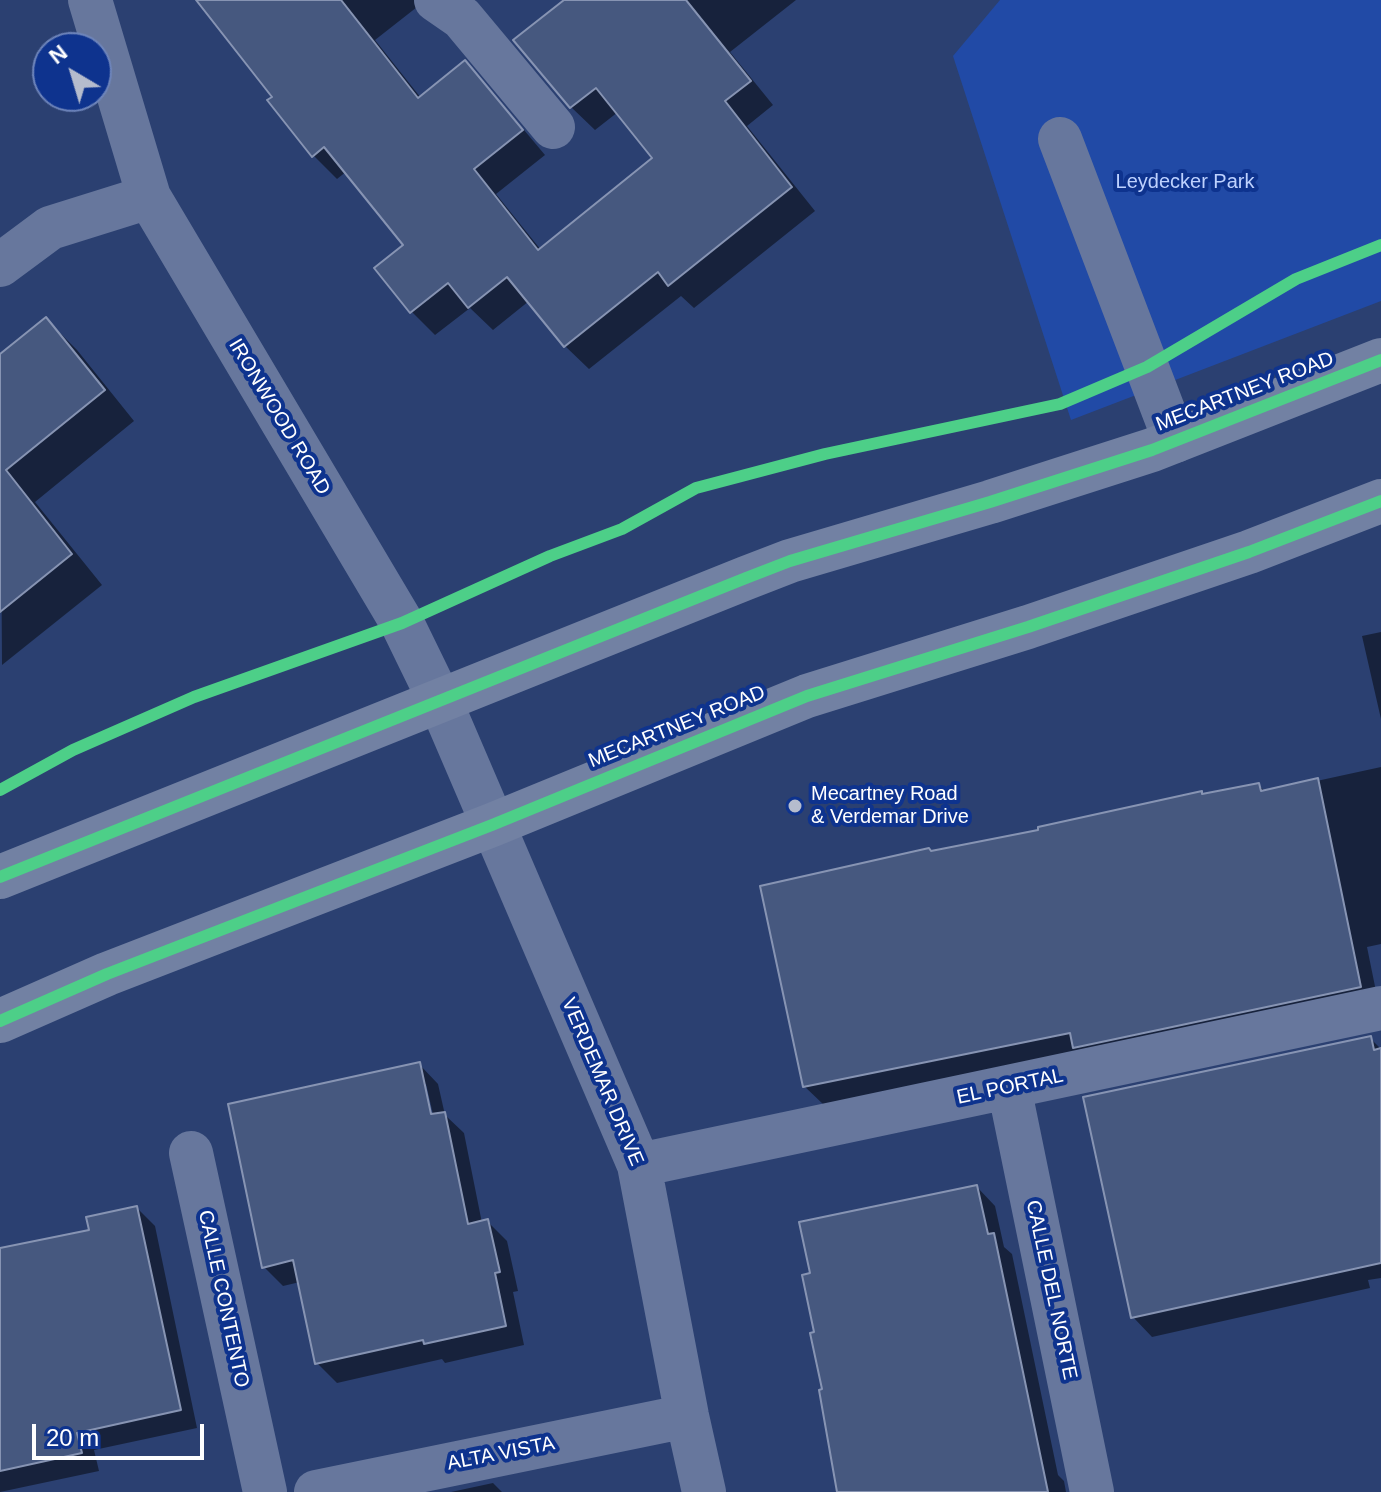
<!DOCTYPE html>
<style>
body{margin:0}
#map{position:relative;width:1381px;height:1492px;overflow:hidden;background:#2b4071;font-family:Arial,sans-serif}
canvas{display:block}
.north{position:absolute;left:32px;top:32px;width:80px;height:80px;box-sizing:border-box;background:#0e338e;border:2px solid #6e85bb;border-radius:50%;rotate:322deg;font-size:22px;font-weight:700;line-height:32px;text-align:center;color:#fff}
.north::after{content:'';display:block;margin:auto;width:28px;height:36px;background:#b5bccd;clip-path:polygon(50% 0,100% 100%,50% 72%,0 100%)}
.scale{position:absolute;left:32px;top:1424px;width:172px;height:36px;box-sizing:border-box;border:4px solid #fff;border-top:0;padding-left:10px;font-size:24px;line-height:28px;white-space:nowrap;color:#fff;-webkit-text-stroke:6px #0e338e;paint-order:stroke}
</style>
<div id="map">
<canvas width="1381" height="1492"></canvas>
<div class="north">N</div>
<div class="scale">20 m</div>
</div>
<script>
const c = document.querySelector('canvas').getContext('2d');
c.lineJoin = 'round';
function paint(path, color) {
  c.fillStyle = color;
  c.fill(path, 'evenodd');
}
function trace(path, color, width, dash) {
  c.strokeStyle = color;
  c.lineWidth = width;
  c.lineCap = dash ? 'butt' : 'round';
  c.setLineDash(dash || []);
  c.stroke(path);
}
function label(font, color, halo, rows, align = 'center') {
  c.font = font + ' Arial,sans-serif';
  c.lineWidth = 8;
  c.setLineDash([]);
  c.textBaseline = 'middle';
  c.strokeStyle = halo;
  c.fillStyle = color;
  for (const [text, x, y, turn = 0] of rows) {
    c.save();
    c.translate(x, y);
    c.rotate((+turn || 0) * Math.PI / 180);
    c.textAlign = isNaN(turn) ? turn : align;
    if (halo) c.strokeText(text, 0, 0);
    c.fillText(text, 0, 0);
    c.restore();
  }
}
paint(new Path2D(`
 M 1000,0 L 1381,0 L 1381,301 L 1071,420 L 953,56 Z`), '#214aa6');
paint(new Path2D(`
 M 218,0 L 426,0 L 375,40 L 421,98 L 465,63 L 488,87 L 545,155 L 496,194 L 541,250 L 654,158 L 618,112 L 595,130 L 571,107 L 567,0 L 796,0 L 730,52 L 773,105 L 747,126 L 815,211 L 694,308 L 681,296 L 589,369 L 565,346 L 529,301 L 493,330 L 470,308 L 435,335 L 412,312 L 406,245 L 347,171 L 337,179 L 313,155 L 275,97 Z
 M 46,319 L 77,350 L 134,421 L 35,502 L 102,585 L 2,665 L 0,356 Z
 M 1381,632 L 1381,719 L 1362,636 Z
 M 1381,767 L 1381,944 L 1367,947 L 1379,1006 L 824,1105 L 804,1086 L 931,853 L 1041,831 L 1201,793 L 1204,796 L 1258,785 L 1266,792 Z
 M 1370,1038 L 1381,1049 L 1381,1278 L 1368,1280 L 1370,1288 L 1152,1337 L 1133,1317 Z
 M 419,1064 L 438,1084 L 445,1115 L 464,1133 L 482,1223 L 488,1222 L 507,1241 L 518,1291 L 513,1292 L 524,1345 L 445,1363 L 442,1359 L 337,1383 L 317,1363 L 300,1282 L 283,1286 L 264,1267 ZM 422,1084 L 426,1084 L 435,1123 L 431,1124 Z
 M 977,1187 L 995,1206 L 1004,1247 L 1012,1254 L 1058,1475 L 1064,1481 L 1066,1492 L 839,1492 Z
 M 137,1208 L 155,1226 L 197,1428 L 94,1450 L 99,1471 L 0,1492 L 0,1258 L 91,1231 Z
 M 493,1483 L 502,1492 L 451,1492 Z`), '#0007');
const building = new Path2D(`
 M 196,0 L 341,0 L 418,98 L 465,60 L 523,130 L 474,169 L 538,250 L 652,158 L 596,88 L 570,108 L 513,40 L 564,0 L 686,0 L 751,81 L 725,101 L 792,187 L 668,286 L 658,272 L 564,347 L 507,277 L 468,308 L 448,283 L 410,313 L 374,268 L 403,245 L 324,147 L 312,157 L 267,100 L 272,97 Z
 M 46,317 L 105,390 L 6,470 L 72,554 L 0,612 L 0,354 Z
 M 1318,778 L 1361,987 L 1073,1048 L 1070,1033 L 803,1087 L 760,886 L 929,848 L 931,851 L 1038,830 L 1038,827 L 1202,791 L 1202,794 L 1259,783 L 1261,791 Z
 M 1371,1036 L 1374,1050 L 1381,1048 L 1381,1263 L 1131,1318 L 1083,1097 Z
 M 420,1062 L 431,1114 L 445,1112 L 468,1224 L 488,1219 L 500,1272 L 495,1273 L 506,1326 L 424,1344 L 423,1340 L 315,1364 L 293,1260 L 262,1268 L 228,1104 Z
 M 977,1185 L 988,1234 L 994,1233 L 1048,1492 L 837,1492 L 819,1390 L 822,1389 L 810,1333 L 814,1332 L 802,1275 L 810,1273 L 799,1222 Z
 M 137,1206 L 181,1410 L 77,1433 L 82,1453 L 0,1471 L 0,1248 L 89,1230 L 86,1217 Z`);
paint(building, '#46587f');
trace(building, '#8794b3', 2);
trace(new Path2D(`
 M 90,0 L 149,197 L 402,623 L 440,701 L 639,1165 L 687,1416 L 704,1492
 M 436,0 L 462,18 L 553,127
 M 1060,139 L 1175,441
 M 0,265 L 50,228 L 149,197
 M 1009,1087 L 1092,1492
 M 191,1153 L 265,1492
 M 639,1165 L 1381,1008
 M 316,1492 L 687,1416`), '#67779d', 44);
trace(new Path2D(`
 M 0,877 L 746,578 L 790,561 L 990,502 L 1152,450 L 1381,360
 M 0,1021 L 107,974 L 492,825 L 807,696 L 1028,627 L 1249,552 L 1381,501`), '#7281a3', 44);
trace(new Path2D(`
 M 0,790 L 73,750 L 194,697 L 402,623 L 550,556 L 622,529 L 696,488 L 825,454 L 1060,404 L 1147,367 L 1296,279 L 1381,245
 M 0,877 L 746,578 L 790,561 L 990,502 L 1152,450 L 1381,360
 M 0,1021 L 107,974 L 492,825 L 807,696 L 1028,627 L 1249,552 L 1381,501`), '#4dcf88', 12);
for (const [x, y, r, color] of [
 [795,806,8,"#b5bccd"]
]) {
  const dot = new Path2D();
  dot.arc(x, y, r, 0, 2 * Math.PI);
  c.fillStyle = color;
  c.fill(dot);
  trace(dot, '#0e338e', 3);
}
label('20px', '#bdd1fe', '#0e338e', [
 ["Leydecker Park",1185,182]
]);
label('20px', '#fff', '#0e338e', [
 ["MECARTNEY ROAD",1245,392,-21],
 ["IRONWOOD ROAD",279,417,59],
 ["MECARTNEY ROAD",677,727,-22],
 ["VERDEMAR DRIVE",602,1082,67],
 ["EL PORTAL",1010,1087,-12],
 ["CALLE DEL NORTE",1051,1290,78],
 ["CALLE CONTENTO",223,1299,78],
 ["ALTA VISTA",501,1454,-11]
]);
label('20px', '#fff', '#0e338e', [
 ["Mecartney Road",811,794],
 ["& Verdemar Drive",811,817]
], 'left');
</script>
